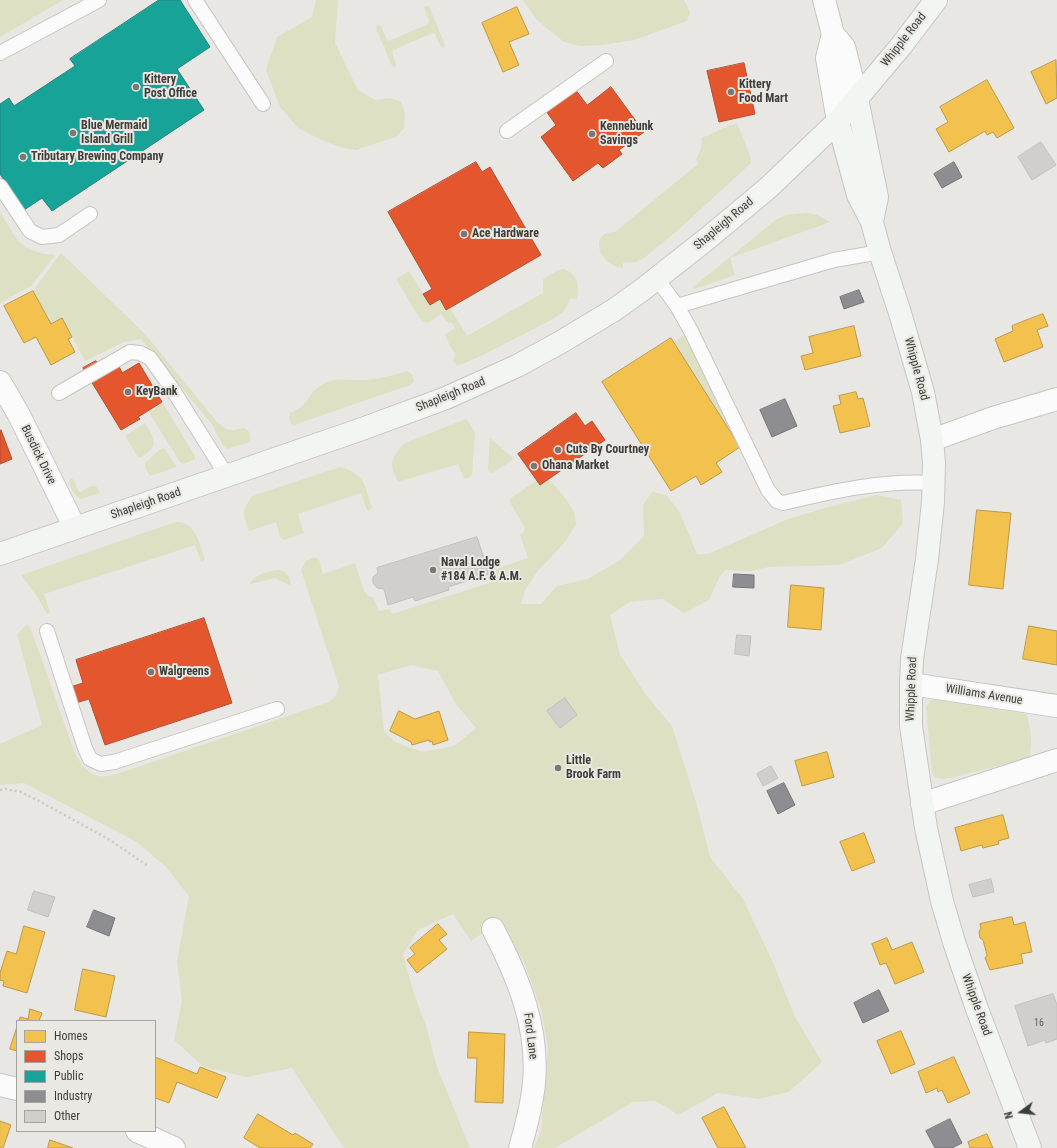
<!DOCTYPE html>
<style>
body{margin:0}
#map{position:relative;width:1057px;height:1148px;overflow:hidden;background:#e8e7e4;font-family:"Roboto Condensed",sans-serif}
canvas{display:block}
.legend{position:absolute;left:16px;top:1020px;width:140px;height:112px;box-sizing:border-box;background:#eae8e2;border:1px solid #a5a49f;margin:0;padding:5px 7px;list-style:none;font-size:12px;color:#3d3d3a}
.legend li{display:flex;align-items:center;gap:8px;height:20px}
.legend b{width:20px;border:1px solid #a5a49f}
.north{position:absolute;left:1001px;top:1092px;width:40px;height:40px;-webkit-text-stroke:3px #eae8e2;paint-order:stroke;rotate:255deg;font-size:11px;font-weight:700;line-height:16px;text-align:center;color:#3d3d3a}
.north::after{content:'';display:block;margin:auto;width:14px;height:18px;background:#3d3d3a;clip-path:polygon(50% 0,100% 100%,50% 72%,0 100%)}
</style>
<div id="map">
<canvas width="1057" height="1148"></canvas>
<ul class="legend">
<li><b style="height:11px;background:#f2c14e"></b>Homes</li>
<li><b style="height:11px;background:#e4572e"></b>Shops</li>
<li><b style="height:11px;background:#17a398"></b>Public</li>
<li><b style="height:11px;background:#8d8d92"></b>Industry</li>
<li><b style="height:11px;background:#d0cfcc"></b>Other</li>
</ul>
<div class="north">N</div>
</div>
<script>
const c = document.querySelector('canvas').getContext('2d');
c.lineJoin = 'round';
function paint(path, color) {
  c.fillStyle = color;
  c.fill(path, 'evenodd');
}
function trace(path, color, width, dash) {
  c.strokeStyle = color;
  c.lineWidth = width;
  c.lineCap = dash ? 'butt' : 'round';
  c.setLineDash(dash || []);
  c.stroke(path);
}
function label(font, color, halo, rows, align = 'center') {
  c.font = font + ' "Roboto Condensed",sans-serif';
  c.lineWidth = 4;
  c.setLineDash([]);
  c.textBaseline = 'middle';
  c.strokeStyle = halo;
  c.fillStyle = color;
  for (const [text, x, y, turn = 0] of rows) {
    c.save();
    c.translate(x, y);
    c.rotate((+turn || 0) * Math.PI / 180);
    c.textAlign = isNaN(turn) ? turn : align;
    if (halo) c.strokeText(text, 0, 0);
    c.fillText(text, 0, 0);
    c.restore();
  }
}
paint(new Path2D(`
 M 0,0 L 63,0 L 0,37 Z
 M 316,0 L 338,0 L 335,43 L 358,90 L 375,100 L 390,98 L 401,102 L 405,113 L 404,128 L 396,137 L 356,150 L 340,147 L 322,140 L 298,128 L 280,107 L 266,70 L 277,37 L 312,17 Z
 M 523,0 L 684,0 L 690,12 L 687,21 L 634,40 L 603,45 L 580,46 L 564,42 L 537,20 Z
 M 425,6 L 429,6 L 445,45 L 444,48 L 441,47 L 435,34 L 433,33 L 393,50 L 392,52 L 396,65 L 394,67 L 392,66 L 376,28 L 378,25 L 381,26 L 387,40 L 389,41 L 428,24 L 429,21 L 424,8 Z
 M 737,123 L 750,156 L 751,163 L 678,230 L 644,258 L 636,262 L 623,263 L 623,268 C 620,267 616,267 613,265 C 597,257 591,232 615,232 L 698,164 L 696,160 L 701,148 L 702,137 L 707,136 L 721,129 Z
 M 0,212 C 17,240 20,252 55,255 L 31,286 L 0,303 Z
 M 807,213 L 817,215 L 830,222 L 730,258 L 735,275 L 694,289 L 693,287 L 777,219 L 786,215 Z
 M 61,253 L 145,334 L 217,422 C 221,425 226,430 231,430 C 235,431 240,428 244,428 C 250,429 251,437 250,442 L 227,449 C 222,446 215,430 211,423 L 141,339 L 124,342 L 85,361 L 62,318 L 51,324 L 33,291 Z
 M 564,269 C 579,275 579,285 577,299 L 571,298 L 564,311 L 553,319 L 479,357 L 457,366 L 453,361 L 455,354 L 449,344 L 445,334 L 455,328 L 452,323 L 447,322 L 441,314 L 430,322 L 425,322 L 420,319 L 396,279 L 409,271 L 430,305 L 440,299 L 445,310 L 450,308 L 467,336 L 543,293 L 543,279 L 558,270 Z
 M 684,335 L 734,437 L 674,342 Z
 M 407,371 L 412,374 L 414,382 L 410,385 L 294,425 L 291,424 L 289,417 L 290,413 C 294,411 298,409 301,407 C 311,399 310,390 325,383 C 335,378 344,380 355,380 C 369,381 394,376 407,371 Z
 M 162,402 L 195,456 L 195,459 L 184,464 L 180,462 L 148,411 Z
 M 466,419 L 475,432 L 472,474 C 470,478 468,479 464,478 L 458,464 L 398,482 C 396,477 392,470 392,464 C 392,457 400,447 405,443 Z
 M 145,423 C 155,440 160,446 140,458 L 138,457 L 125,436 Z
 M 490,438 L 514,459 L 492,473 L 489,472 L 488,468 Z
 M 164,448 L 177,467 L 150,476 L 145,467 L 145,463 L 160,449 Z
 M 340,467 C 366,474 364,485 372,508 L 368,511 L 367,510 L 361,493 L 298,514 L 304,533 L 284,540 L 280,537 L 276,522 L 249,531 C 243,513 241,513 252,496 Z
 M 70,478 L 73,479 L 79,492 L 81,492 C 87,488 91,484 97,487 L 100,493 L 80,499 C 74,495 68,485 70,478 Z
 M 549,479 L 566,499 L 574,512 L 576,524 L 565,542 L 537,572 L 525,590 L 521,604 L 541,604 L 557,586 L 588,579 L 620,560 L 644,536 L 643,505 L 652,492 L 666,495 L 679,511 L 697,554 L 708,554 L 788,519 L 825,508 L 877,495 L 901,500 L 903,523 L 882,548 L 839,565 L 769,567 L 750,571 L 725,570 L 719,578 L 709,600 L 684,613 L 663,599 L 630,602 L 610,615 L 620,655 L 646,695 L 672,726 L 696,802 L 710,857 L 743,899 L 774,965 L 795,1017 L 822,1062 L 789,1092 L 758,1099 L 718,1093 L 678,1115 L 668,1108 L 655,1101 L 633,1102 L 555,1148 L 534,1148 L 541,1131 L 548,1047 L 541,1009 L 524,962 L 497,923 L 471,941 L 453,914 L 418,930 L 403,954 L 414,994 L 426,1026 L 437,1067 L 470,1148 L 344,1148 L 292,1068 L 247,1077 L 204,1067 L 174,1040 L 182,1000 L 177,962 L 189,896 L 165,866 L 137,842 L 24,783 L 0,785 L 0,744 L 42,725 L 17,634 L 28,624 C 43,659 54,695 67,731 C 72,744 76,760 86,769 C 96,779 105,777 117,774 L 329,702 L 336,696 L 339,686 L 301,570 L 306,561 L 315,557 L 319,560 L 323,574 L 355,563 L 364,591 L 368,596 L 373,597 L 379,611 L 390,609 L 392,614 L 495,581 L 493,570 L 528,558 L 520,535 L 524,532 L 525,528 L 509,501 L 511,498 L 536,481 L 540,485 ZM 411,665 L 438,671 L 456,704 L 476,728 L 454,746 L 422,752 L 395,742 L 384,731 L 378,675 Z
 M 176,522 C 196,522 199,543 205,559 L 203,561 L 201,561 L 195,545 L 44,594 L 50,612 L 47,614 L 36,595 L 21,575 Z
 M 277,570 C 287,570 290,577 291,586 L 275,578 L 251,584 L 250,584 C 254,574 268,572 277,570 Z
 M 936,699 L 1026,714 C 1031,726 1033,745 1029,758 L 951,778 L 943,779 L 935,778 L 932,773 L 926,707 L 930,701 Z`), '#dde0c2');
const homes = new Path2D(`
 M 517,7 L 529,34 L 509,42 L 519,65 L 503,72 L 482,23 Z
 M 1056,60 L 1057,98 L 1046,104 L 1031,72 Z
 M 987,80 L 1014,128 L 997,138 L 993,132 L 987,135 L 985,131 L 949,152 L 936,129 L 948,122 L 940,107 Z
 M 33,291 L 51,324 L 62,318 L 72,337 L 68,339 L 75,352 L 51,365 L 36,337 L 24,343 L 4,306 Z
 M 1043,314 L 1048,326 L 1037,330 L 1043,347 L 1004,362 L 995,339 L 1013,331 L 1012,326 Z
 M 854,326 L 861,356 L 805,370 L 801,356 L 813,353 L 809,337 Z
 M 671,338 L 740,447 L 716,463 L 722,472 L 701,485 L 696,476 L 671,491 L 602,382 Z
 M 856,392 L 858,399 L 863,398 L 870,426 L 840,433 L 833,406 L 841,404 L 839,396 Z
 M 977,510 L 1011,513 L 1003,589 L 969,585 Z
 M 791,585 L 824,588 L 821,630 L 788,627 Z
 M 1029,626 L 1057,631 L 1057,665 L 1023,659 Z
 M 399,711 L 415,719 L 439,711 L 448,740 L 433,745 L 432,741 L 430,742 L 429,740 L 412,745 L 411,742 L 390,731 Z
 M 827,752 L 834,777 L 802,786 L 795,761 Z
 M 1003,815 L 1009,838 L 998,841 L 999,844 L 983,848 L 982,845 L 961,851 L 955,828 Z
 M 864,833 L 875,862 L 852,871 L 840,842 Z
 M 1012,917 L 1014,925 L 1025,922 L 1032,952 L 1021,954 L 1023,963 L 990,970 L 985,958 L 987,955 L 983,940 L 980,938 L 979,932 L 981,928 L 980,924 Z
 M 438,924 L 447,934 L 439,940 L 447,949 L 417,973 L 407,960 L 415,954 L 410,948 Z
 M 24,926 L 45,932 L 27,993 L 3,986 L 4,981 L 0,980 L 0,973 L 7,951 L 16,954 Z
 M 887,938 L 892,950 L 912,942 L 924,972 L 895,984 L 886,963 L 880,965 L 872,944 Z
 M 83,969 L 115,976 L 106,1017 L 75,1010 Z
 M 30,1009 L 42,1013 L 39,1021 L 19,1021 L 20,1017 L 28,1019 Z
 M 17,1027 L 17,1051 L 10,1049 Z
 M 901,1031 L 915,1064 L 891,1074 L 877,1041 Z
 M 469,1032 L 505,1034 L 503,1103 L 475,1102 L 477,1058 L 468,1058 Z
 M 155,1057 L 197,1074 L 200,1067 L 226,1077 L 217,1098 L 177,1082 L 169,1103 L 155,1098 Z
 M 954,1057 L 970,1093 L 948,1103 L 942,1090 L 938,1092 L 937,1088 L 926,1093 L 918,1072 Z
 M 724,1107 L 746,1148 L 718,1148 L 702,1118 Z
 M 258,1114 L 293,1135 L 295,1133 L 313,1144 L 310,1148 L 260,1148 L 244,1138 Z
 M 0,1121 L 11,1125 L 3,1148 L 0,1148 Z
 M 987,1134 L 993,1148 L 970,1148 L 968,1142 Z
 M 50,1140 L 73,1148 L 48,1148 Z`);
paint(homes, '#f2c14e');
trace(homes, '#bc9948', 1);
const shops = new Path2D(`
 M 744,63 L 755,114 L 719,122 L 707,71 Z
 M 611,87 L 644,132 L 619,150 L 622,154 L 603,168 L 598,163 L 573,181 L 541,137 L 556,125 L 546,111 L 575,89 L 587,105 Z
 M 476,162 L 482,172 L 490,167 L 541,255 L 446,310 L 440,299 L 430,305 L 423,294 L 432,289 L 388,212 Z
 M 96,361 L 104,375 L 119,366 L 122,373 L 139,363 L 162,402 L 138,417 L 140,419 L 121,430 L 83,368 Z
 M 576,413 L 585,426 L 592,421 L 605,440 L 540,485 L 518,454 Z
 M 1,430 L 12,459 L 0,464 L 0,431 Z
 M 204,618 L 232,703 L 105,745 L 89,699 L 69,705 L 64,689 L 83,683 L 76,660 Z`);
paint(shops, '#e4572e');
trace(shops, '#b24f32', 1);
const public = new Path2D(`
 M 159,0 L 180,0 L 210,47 L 177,69 L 204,110 L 52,211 L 42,198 L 24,210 L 0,174 L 0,104 L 9,98 L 14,106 L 75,66 L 70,59 Z`);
paint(public, '#17a398');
trace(public, '#22847c', 1);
const industry = new Path2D(`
 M 954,162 L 962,177 L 942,188 L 934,174 Z
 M 859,290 L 864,302 L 844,309 L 840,297 Z
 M 785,399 L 797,426 L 772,437 L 760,410 Z
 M 734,574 L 754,575 L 754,588 L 733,587 Z
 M 784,783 L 795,805 L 778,814 L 767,791 Z
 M 94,910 L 115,918 L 109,936 L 87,927 Z
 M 879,990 L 889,1011 L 863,1023 L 854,1003 Z
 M 950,1119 L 962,1143 L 952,1148 L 935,1148 L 926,1131 Z`);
paint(industry, '#8d8d92');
trace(industry, '#757578', 1);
const building = new Path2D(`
 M 1041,142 L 1056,165 L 1032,180 L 1018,157 Z
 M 477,537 L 489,574 L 448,587 L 449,590 L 415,601 L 413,597 L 388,605 L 384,589 L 377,588 L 373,583 L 373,577 L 378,573 L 377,568 Z
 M 737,635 L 751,636 L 749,656 L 735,654 Z
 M 565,698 L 577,715 L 560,728 L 547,711 Z
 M 771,766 L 778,778 L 763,786 L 757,774 Z
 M 991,879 L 994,892 L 973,897 L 969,885 Z
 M 34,891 L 55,897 L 48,917 L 28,910 Z
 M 1053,994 L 1057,1005 L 1057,1039 L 1046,1043 L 1045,1040 L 1028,1046 L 1015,1006 Z`);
paint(building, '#d0cfcc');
trace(building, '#c2c0be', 1);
const service = new Path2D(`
 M 195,0 L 263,104
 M 0,53 L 99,0
 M 507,131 L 606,61
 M 0,186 L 30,231 L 42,237 L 59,235 L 90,214
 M 657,279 L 677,306 L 691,331 L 768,490 L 777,501 L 783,503 C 834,491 882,480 934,483
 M 677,306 L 834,260 L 880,252
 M 59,393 L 130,352 L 140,353 L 150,358 L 173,390 L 227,476
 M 47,631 L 85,748 L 90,759 L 101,764 L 114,762 L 277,709`);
const minor = new Path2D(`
 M 824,0 L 833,34 L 844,47 L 857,99
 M 833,34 L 827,58 L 838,121
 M 0,382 L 19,415 L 75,528
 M 932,440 L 993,418 L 1057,399
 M 911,684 L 1057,706
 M 922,804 L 1057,760
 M 493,929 C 518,977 539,1027 534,1083 C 532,1105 526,1127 520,1148`);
const tertiary = new Path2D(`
 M 0,1085 L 17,1089
 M 137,1131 L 174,1148`);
const secondary = new Path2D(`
 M 857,99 L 877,197 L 872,222
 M 838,121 L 858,195 L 872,222 L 880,252 L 900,313 L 923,392 L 932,440 L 934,463 L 933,502 L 927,559 L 912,659 L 911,684 L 911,726 L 926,828 L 942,901 L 954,942 L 977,1009 L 1030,1148
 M 0,554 L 362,429 L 446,398 L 517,366 L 561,342 L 614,310 L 642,290 L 708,238 L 768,188 L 838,121 L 901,46 L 936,0`);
trace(service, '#c6c5c3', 16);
trace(minor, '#c6c5c3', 24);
trace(tertiary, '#c6c5c3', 24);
trace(secondary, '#c6c5c3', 24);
trace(new Path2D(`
 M 0,790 L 5,789 L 21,792 L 41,802 L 110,840 L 148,866`), '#c8c8c7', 2.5, [2, 3]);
trace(service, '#fcfbfb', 14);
trace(minor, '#fcfbfb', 22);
trace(tertiary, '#fcfbfb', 22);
trace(secondary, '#f2f5f2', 22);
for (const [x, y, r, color] of [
 [136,87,4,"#797876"],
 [731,92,4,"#797876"],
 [73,133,4,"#797876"],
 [592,134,4,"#797876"],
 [23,157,4,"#797876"],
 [464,234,4,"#797876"],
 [128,392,4,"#797876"],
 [558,450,4,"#797876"],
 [534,466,4,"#797876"],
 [433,570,4,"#797876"],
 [151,672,4,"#797876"],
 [558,768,4,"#797876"]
]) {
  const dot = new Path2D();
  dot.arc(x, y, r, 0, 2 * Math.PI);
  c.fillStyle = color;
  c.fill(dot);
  trace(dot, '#eae8e2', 1.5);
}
label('10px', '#62625e', null, [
 ["16",1039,1023]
]);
label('12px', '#3d3d3a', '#eae8e2', [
 ["Whipple Road",904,40,-52],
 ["Shapleigh Road",724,224,-40],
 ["Whipple Road",916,369,75],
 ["Shapleigh Road",451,395,-22],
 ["Busdick Drive",38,455,64],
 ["Shapleigh Road",146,504,-19],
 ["Whipple Road",912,689,-88],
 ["Williams Avenue",984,695,9],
 ["Whipple Road",976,1005,70],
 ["Ford Lane",530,1036,83]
]);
label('bold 12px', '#3d3d3a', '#eae8e2', [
 ["Kittery",144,80],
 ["Post Office",144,94],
 ["Kittery",739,85],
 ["Food Mart",739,99],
 ["Blue Mermaid",81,126],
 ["Island Grill",81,140],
 ["Kennebunk",600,127],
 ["Savings",600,141],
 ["Tributary Brewing Company",31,157],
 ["Ace Hardware",472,234],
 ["KeyBank",136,392],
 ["Cuts By Courtney",566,450],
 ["Ohana Market",542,466],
 ["Naval Lodge",441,563],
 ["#184 A.F. & A.M.",441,577],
 ["Walgreens",159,672],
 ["Little",566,761],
 ["Brook Farm",566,775]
], 'left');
</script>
